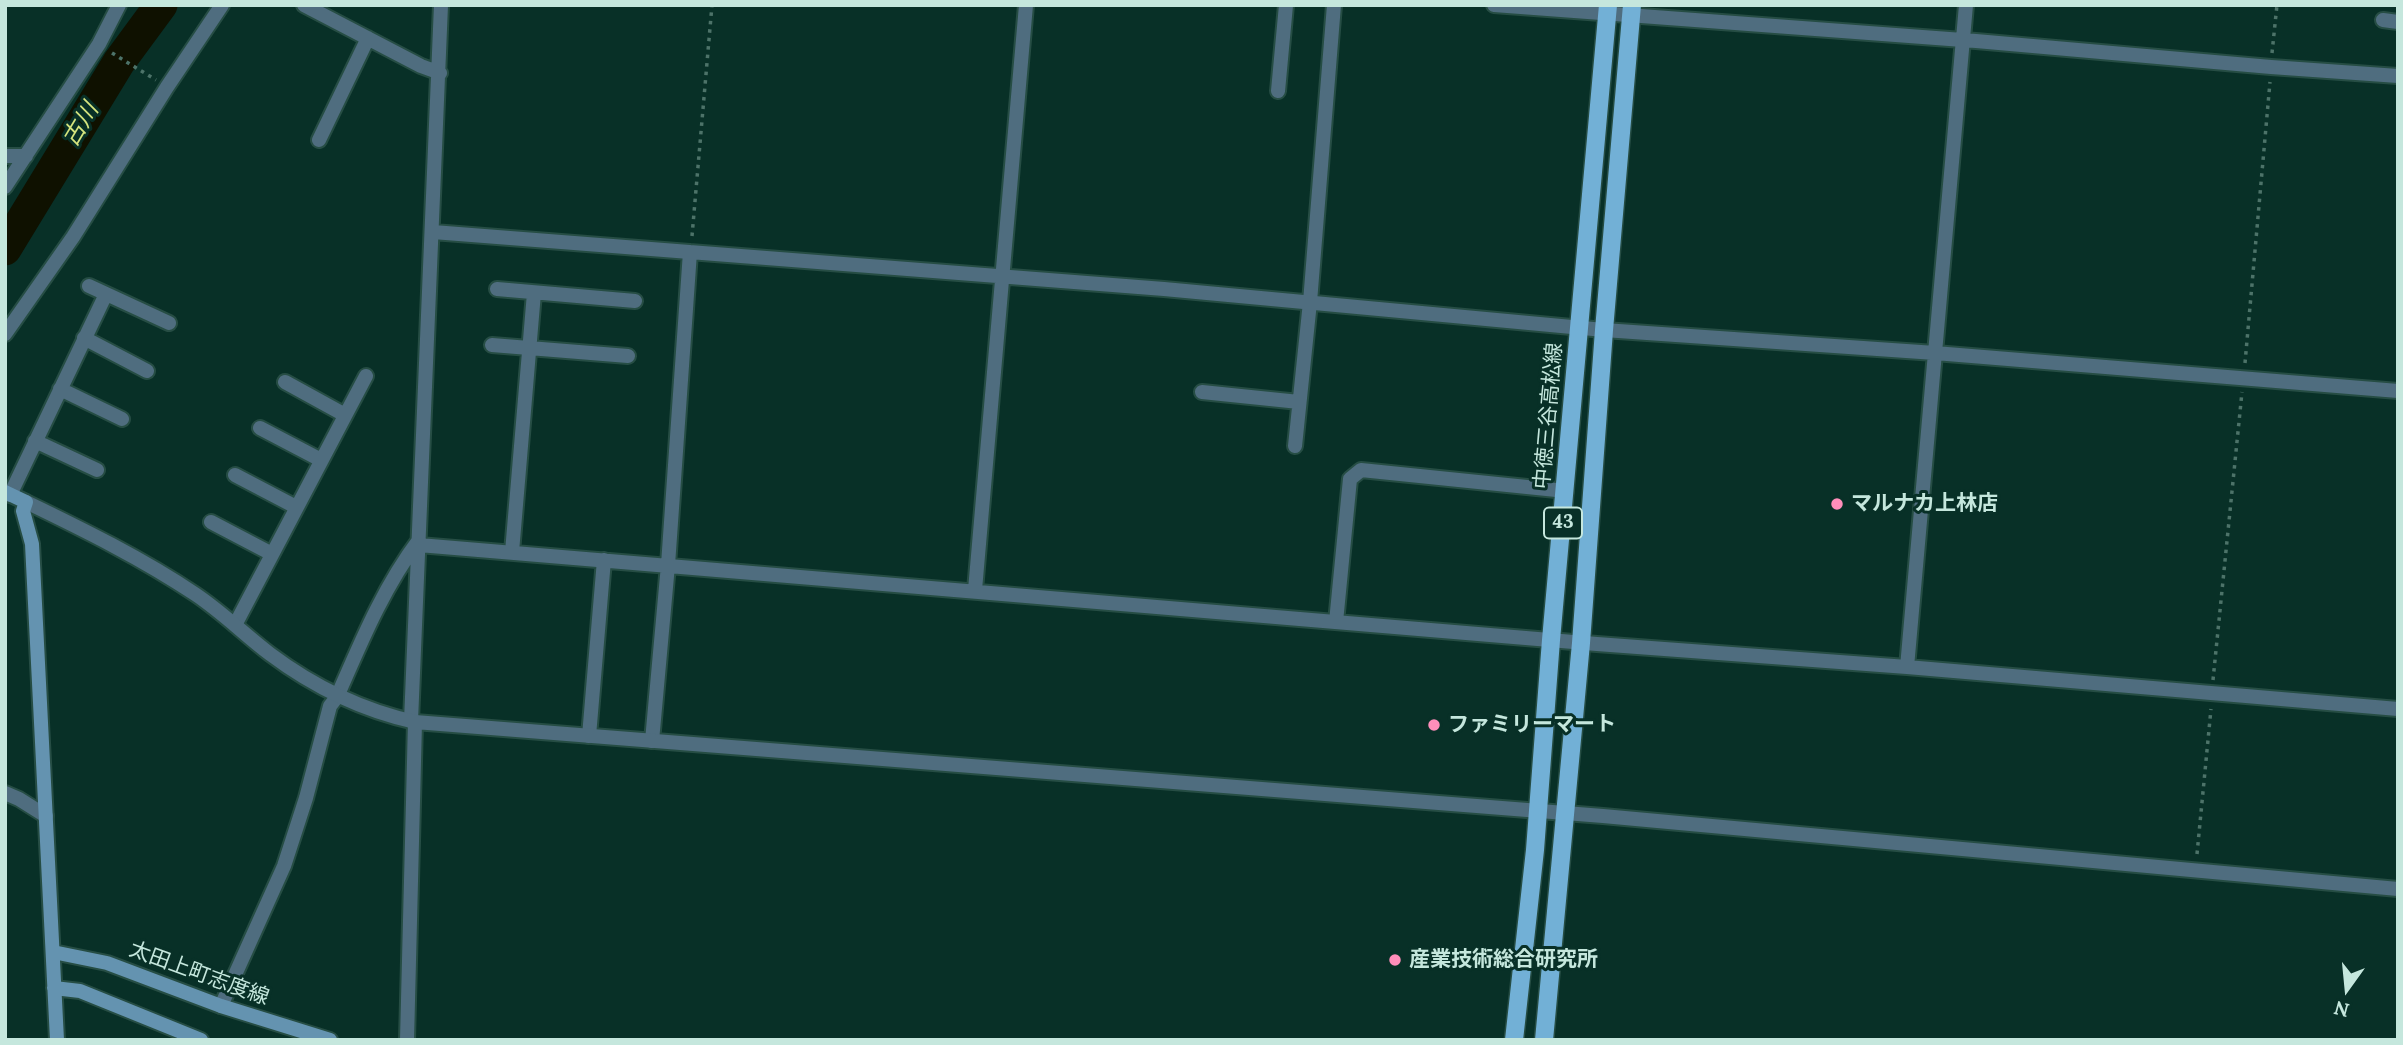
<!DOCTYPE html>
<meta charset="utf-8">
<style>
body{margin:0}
#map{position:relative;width:2403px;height:1045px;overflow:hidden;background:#083027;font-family:Lora,serif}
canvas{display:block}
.frame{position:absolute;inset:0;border:7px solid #c5e7dd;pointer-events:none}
.north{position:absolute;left:2312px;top:954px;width:70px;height:70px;-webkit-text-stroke:5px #083027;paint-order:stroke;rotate:195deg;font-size:19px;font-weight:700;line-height:28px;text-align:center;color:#c5e7dd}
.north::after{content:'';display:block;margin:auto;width:24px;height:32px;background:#c5e7dd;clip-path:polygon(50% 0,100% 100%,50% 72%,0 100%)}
</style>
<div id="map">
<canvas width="2403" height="1045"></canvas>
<div class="frame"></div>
<div class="north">N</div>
</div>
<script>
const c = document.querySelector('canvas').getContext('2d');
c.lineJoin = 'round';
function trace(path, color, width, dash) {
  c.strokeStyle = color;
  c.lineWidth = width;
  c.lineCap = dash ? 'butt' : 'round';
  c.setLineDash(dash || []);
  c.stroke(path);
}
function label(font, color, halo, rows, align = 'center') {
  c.font = font + ' Lora,"Noto Sans JP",serif';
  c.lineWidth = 6;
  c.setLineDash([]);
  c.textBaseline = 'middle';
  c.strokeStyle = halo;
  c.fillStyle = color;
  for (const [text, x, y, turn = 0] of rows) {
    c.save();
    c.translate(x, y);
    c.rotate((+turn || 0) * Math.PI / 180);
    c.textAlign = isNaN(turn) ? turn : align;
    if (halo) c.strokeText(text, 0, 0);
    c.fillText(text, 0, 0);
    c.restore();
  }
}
trace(new Path2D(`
 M 5,249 L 119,62 L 161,5`), '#0f1100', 33);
const minor = new Path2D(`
 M 304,5 L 421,66 L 440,73
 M 1494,5 L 1976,41 L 2271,67 L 2398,76
 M 2383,20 L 2398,22
 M 1278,91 L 1286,5
 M 319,140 L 368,38
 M 5,156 L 26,156
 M 5,187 L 99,44 L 119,5
 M 433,232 L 1164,289 L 1604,330 L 1935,353 L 2398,391
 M 89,286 L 169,323
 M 497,289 L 635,301
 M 5,334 L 73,237 L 167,87 L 222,5
 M 84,338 L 147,371
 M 492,345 L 628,356
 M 285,382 L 345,415
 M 60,389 L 122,419
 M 1202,392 L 1299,402
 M 260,428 L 321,460
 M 35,441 L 97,470
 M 1295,446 L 1310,302 L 1334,5
 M 235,475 L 296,507
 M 10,495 L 106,294
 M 211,522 L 272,554
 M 419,545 L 1597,644 L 1907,667 L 2398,709
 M 512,552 L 534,293
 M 975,590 L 1026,5
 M 1336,622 L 1350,479 L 1361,470 L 1566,491
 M 235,625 L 366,376
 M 1907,667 L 1966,5
 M 411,721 L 441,5
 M 589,736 L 604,560
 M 652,741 L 668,565 L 690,252
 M 5,793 L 19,799 L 46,816
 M 221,1006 L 284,866 L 306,798 L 330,706 L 337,697 C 361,642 383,588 419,540`);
const tertiary = new Path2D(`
 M 26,502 C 84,530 141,558 195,594 C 222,612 245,635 270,654 C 314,687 361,710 415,722 L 1603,816 L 2398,889
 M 407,1040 L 415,722`);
const secondary = new Path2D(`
 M 5,492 L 26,502 L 23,511 L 32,544 L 57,1040
 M 53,952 L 107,963 L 221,1006 L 330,1040
 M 54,988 L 80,991 L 201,1040`);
const primary = new Path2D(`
 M 1514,1040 L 1535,850 L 1551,640 L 1608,5
 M 1544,1040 L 1581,643 L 1604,330 L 1632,5`);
trace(minor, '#264d44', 18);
trace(tertiary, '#264d44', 18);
trace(secondary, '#264d44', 18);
trace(primary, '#264d44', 21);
trace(new Path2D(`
 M 112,53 L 156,80
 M 2272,53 L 2277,5
 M 692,236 L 712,5
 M 2245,363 L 2270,82
 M 2213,680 L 2242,392
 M 2197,854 L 2211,709`), '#4d7369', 3.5, [3.5, 5]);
trace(minor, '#4f6d7f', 14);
trace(tertiary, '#4f6d7f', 14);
trace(secondary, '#6493b0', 14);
trace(primary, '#72b0d6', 18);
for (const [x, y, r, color] of [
 [1837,504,7,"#ff8eba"],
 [1434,725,7,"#ff8eba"],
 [1395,960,7,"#ff8eba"]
]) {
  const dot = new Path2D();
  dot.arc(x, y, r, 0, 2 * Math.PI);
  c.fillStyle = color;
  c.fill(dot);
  trace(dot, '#083027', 2.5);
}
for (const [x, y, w] of [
 [1563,523,38]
]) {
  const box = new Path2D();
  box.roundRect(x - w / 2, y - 15.5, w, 31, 5);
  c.fillStyle = '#083027';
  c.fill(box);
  trace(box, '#c5e7dd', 2);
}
label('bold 19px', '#c5e7dd', null, [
 ["43",1563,523]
]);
label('21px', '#c5e7dd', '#083027', [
 ["中徳三谷高松線",1549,416,-85],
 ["太田上町志度線",199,974,20]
]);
label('bold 21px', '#c5e7dd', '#083027', [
 ["マルナカ上林店",1851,504],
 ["ファミリーマート",1448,725],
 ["産業技術総合研究所",1409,960]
], 'left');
label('italic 23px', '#d6e57e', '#083027', [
 ["古川",81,125,-59]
]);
</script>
